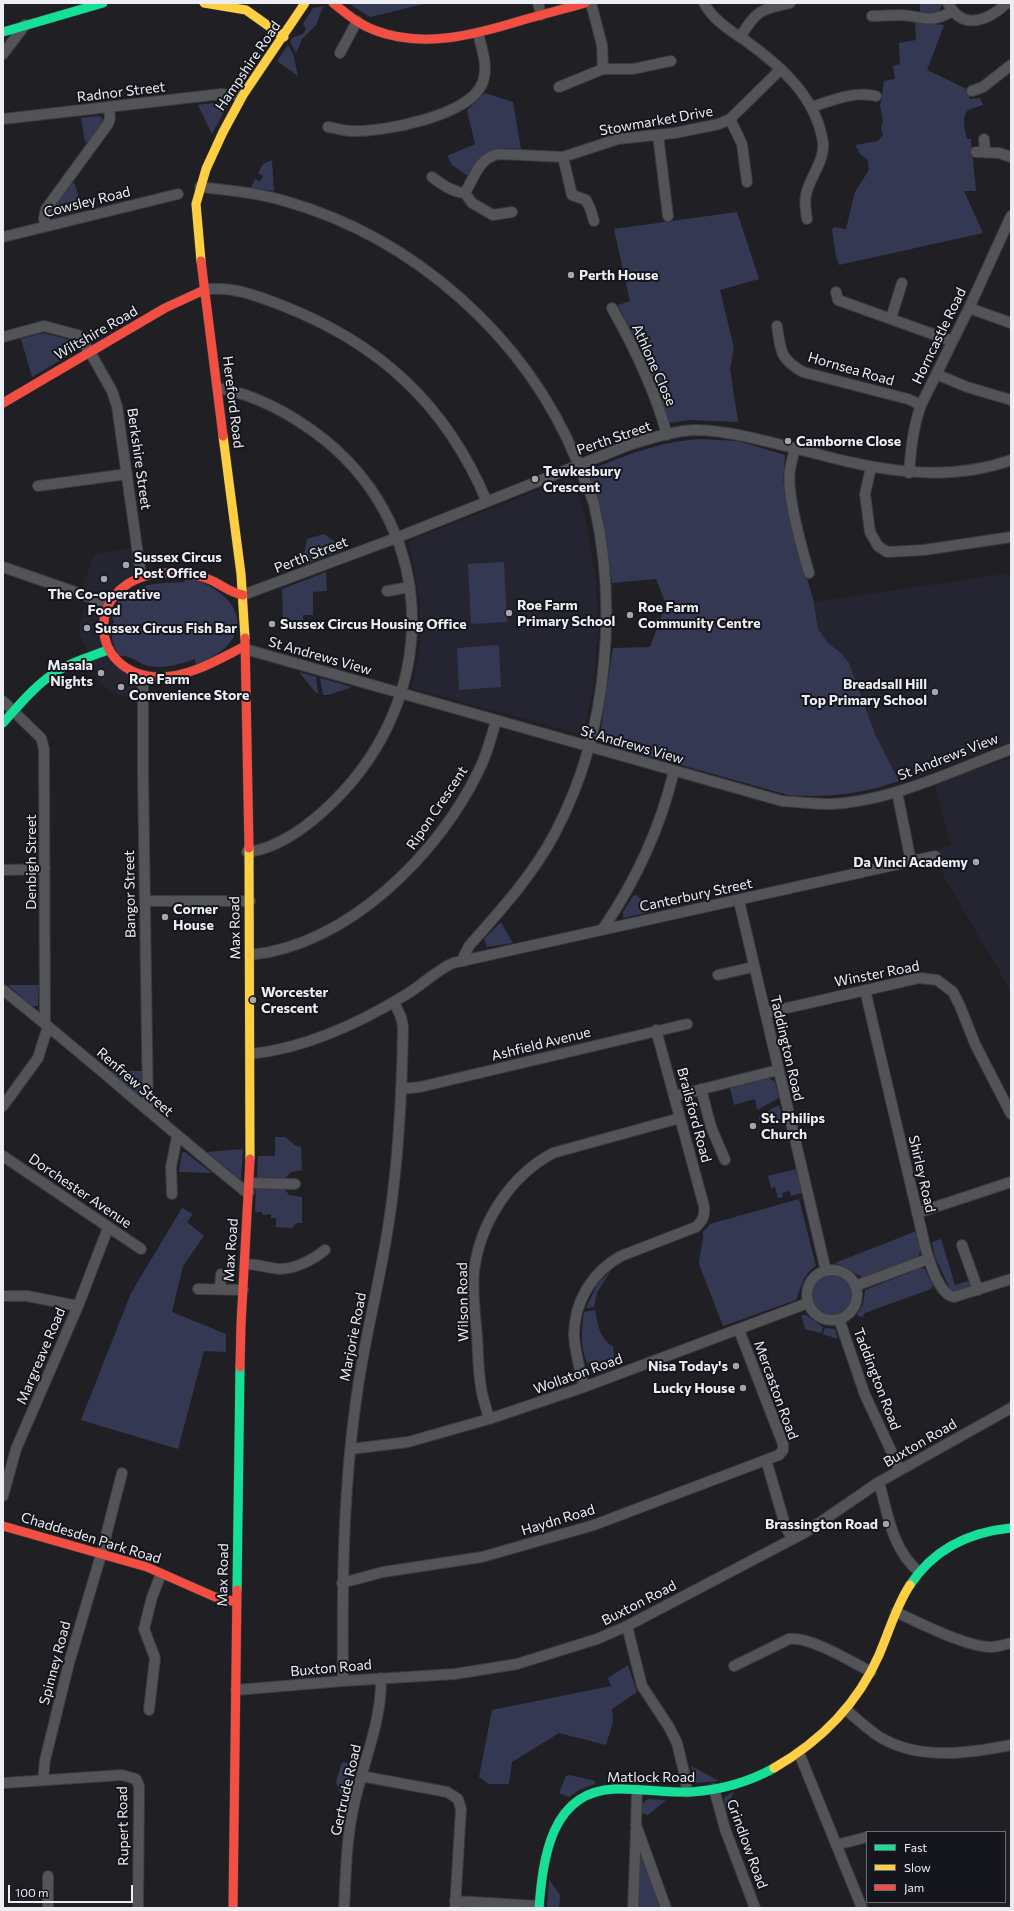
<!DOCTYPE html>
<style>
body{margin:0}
#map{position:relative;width:1014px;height:1911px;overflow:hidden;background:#202024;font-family:Commissioner,sans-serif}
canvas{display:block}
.frame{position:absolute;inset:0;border:4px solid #edeef3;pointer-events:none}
.legend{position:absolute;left:866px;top:1831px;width:140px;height:72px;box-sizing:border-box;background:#15161d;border:1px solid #6b6c73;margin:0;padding:5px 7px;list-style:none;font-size:12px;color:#edeef3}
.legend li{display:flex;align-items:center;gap:8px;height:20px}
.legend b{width:20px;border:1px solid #6b6c73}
.scale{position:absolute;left:8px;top:1885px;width:125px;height:18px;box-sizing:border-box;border:2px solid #edeef3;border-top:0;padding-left:5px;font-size:12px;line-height:14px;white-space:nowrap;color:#edeef3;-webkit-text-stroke:3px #15161d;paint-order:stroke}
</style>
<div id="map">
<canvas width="1014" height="1911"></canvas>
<div class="frame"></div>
<ul class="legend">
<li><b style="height:5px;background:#16e098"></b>Fast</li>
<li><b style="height:5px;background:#ffcf43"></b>Slow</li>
<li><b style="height:5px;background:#f24e42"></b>Jam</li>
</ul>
<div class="scale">100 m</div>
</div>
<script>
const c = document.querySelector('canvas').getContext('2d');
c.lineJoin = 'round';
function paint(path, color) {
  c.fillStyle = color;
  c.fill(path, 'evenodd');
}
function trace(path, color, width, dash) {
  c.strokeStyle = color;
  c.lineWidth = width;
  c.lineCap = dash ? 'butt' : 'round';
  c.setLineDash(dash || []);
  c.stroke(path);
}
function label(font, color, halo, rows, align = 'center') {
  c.font = font + ' Commissioner,sans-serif';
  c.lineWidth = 4;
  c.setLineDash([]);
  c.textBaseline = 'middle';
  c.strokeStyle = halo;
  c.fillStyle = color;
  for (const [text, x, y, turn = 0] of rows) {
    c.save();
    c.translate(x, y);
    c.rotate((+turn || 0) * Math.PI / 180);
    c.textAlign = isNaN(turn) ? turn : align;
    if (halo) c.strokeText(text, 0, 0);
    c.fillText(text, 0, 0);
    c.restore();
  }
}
paint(new Path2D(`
 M 572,477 L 585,515 L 596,579 L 598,633 L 594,685 L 583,735 L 411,688 L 419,654 L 421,622 L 420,604 L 409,541 Z
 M 132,548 L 138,571 L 112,590 L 101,642 L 137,679 L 138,697 L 119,696 L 98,682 L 89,652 L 80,636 L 79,622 L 88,601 L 81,590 L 94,554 Z
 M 1011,573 L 1011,741 L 915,778 L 899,781 L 877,738 L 841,653 L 828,643 L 818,629 L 814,602 Z
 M 1011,758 L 1011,991 L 943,875 L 938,849 L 951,845 L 935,786 L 984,766 Z`), '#242531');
paint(new Path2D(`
 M 348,3 L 428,3 L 370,17 Z
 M 920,3 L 943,3 L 935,18 L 920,15 Z
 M 325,6 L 322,9 L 316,25 L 302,39 L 296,53 L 290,42 L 292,38 L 303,34 L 306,29 L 303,24 L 313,8 Z
 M 915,22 L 944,25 L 927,70 L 967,89 L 970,99 L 980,98 L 983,105 L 968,110 C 961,118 965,129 967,139 L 971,139 L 976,191 L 964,191 L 983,233 L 839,265 L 836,256 L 832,230 L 834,227 L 846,229 L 855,192 L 869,170 L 868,160 L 861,155 L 855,145 L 878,141 L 883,135 L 881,128 L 883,122 L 880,106 L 884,81 L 895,79 L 893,66 L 900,64 L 899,43 L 916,40 Z
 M 288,45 L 293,53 L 298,76 L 277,61 Z
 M 485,93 L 513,102 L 521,149 C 490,146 482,149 469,177 L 452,165 L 447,156 L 475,144 L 467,110 Z
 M 228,101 L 228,104 L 212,134 L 198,105 Z
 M 99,116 L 102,118 L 103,122 L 90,143 L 85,142 L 81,118 Z
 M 272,160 L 274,191 L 251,188 L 255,179 L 260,181 L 263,176 L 258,173 L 263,164 Z
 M 71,182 L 75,184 L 82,210 L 50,218 L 49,211 Z
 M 737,212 L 759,279 L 720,290 L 734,348 L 730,369 L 738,422 L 692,420 L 668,423 L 646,363 L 618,305 L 630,301 L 614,229 Z
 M 43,333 L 71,340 L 77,344 L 78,349 L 73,353 L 32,377 L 21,339 Z
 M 702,439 L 738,441 L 785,455 L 783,481 L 798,556 L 805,572 L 814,602 L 818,629 L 828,643 L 841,653 L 849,663 L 875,734 L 899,781 C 863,794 826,798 788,795 L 602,743 L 601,728 L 613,648 L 650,647 L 666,604 L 656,579 L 612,583 L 601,509 L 588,471 C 626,455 661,441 702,439 Z
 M 324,534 L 345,549 L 302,566 L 307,539 Z
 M 504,562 L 507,622 L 471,624 L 468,564 Z
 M 326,572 L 327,591 L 313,592 L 313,615 L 303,615 L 303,620 L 283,620 L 282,589 Z
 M 186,578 C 211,581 251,608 233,638 C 225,652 209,658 196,666 L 195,659 C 180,664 164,669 148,666 C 138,663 129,654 119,656 C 113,646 109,633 114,622 C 110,613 113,607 119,600 L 122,601 C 141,581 159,584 184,582 Z
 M 499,645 L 501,687 L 459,690 L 457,648 Z
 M 299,672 L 316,677 L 318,693 L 316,693 Z
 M 320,678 L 352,687 L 328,695 L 323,695 Z
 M 637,895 L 650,912 L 623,918 L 623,912 L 633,896 Z
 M 501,922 L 513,943 L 487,947 L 484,939 Z
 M 8,985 L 39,985 L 38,1006 L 32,1006 Z
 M 109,1071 L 142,1071 L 141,1096 L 139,1096 Z
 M 769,1078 L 775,1082 L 779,1098 L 757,1110 L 755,1099 L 734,1105 L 730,1088 Z
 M 779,1105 L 784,1123 L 777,1124 L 775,1118 L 763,1121 L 759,1120 L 759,1116 Z
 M 275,1137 L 285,1137 L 296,1146 L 301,1147 L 302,1170 L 291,1172 L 283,1180 L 257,1180 L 258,1156 L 275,1156 Z
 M 243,1149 L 241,1180 L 207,1152 Z
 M 185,1152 L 212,1173 L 179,1172 L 182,1153 Z
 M 796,1169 L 802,1193 L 791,1196 L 790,1191 L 782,1193 L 783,1197 L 778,1198 L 775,1187 L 771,1188 L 768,1176 Z
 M 256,1186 L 283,1187 L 289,1195 L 302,1197 L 302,1223 L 297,1223 L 292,1228 L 276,1227 L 276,1218 L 271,1218 L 271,1214 L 262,1215 L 262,1212 L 255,1212 Z
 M 799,1199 L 816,1266 C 803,1274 801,1287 796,1300 L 723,1326 L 699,1264 C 699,1253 704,1243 703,1232 L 710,1224 Z
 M 182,1208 L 193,1214 L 187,1222 L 204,1236 L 183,1266 L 172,1312 L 226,1334 L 226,1352 L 204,1351 L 178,1449 L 81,1420 L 131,1293 Z
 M 914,1232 L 916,1233 C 919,1241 923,1251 917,1258 L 864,1277 C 857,1276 845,1266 835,1263 Z
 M 941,1239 L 955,1285 L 969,1281 L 971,1286 L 954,1291 L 950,1289 L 935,1257 L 932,1242 Z
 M 921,1268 L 925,1269 L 933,1286 L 931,1289 L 865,1313 L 862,1317 L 857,1315 L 863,1304 L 865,1290 Z
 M 611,1270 L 597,1293 L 594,1307 L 586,1308 L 597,1285 Z
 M812 1295a20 20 0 1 1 40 0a20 20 0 1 1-40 0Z
 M 595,1310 C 598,1324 599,1339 613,1346 L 615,1368 L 602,1372 L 594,1372 C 579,1357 581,1331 584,1312 Z
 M 801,1315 L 806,1315 L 823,1327 L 821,1333 L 805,1329 Z
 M 825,1328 L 835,1329 L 838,1339 L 823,1334 Z
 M 628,1665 L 637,1692 L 612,1709 L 613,1722 L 606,1745 L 559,1733 L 512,1762 L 509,1784 L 489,1784 L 479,1777 L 492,1710 L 611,1686 L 608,1678 Z
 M 362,1746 L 358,1761 L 352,1760 L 349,1755 Z
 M 342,1762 L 356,1765 L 346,1808 L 336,1782 Z
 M 691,1766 L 719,1781 L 696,1783 L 694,1782 Z
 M 569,1775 L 595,1781 L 595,1784 L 579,1790 L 569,1797 L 559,1793 L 566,1776 Z
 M 734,1791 L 726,1810 L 724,1798 Z
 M 649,1799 L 666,1800 L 648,1815 L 642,1813 C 642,1806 642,1801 649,1799 Z
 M 640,1849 L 663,1908 L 636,1908 Z
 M 549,1880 L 560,1895 L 559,1908 L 547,1908 Z`), '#353853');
const street = new Path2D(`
 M 538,3 L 541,15
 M 591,3 L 602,45 L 603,69
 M 704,3 C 713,20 731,31 746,41 C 781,66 817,98 823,143 C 825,161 809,178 806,195 C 804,202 806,212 807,219
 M 948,3 C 963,32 989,20 1007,3
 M 872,16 C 881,16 891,15 901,15 C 925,17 930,24 953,11
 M 740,37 C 757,11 759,9 790,3
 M 340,53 L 357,21
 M 3,54 L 25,25
 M 559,87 L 603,69 L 633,69 L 671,61
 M 972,91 L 983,87 L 1011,65
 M 812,107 C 833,100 853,91 876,96
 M 3,119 L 221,94 L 242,95
 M 730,119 L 742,144 L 747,182
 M 328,127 C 336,128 344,131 352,131 C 384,132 468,116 482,84 C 489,67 482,50 478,33
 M 658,135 L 668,216
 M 984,139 L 985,151
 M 976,152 L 999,153 L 1011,157
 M 563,157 L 572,195 L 586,200 L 590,208 L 594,221
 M 432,177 C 443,185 452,192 465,193
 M 200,187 C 228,190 258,193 285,201 C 415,238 526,337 577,461 C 582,475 590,490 594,504 C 606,556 609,609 604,662 C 599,720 583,780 555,833 C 533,875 500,911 469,946 L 464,956 L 464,961
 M 512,212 L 493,215 L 472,203 L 465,193 C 474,178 479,157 499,154 L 563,157 L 618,139 L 675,133 L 719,124 L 730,119 L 781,69
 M 45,226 L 44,218 L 46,209 L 108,124 L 110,118 L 109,108
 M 3,237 L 178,194
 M 204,290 C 229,285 257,296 281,305 C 379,343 446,404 487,502
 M 836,292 L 838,300 L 952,341
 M 612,308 C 635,349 655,390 667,435
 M 969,308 L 1011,323
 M 891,318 L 902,283
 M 777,326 C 781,351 779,358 803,372 L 908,399 L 921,405
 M 3,337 L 44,326 L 78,335 L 90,352 L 112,391 L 117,406 L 141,576
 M 936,374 L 967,387 L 1011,400
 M 218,388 C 258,395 293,415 325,440 C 441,535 438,699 334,801 C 312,823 279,849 247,852
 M 795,449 C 793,456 791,463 790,470 C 786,494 802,548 809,573
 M 871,467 L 865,494 L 870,532 L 878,546 L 887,552 L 924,550 L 1011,537
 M 909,473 C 911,449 913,427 921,405 L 969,308 L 1011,216
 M 38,486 L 127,474
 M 3,567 L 107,603
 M 387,591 L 410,587
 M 243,595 L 396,538 L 629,445 C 649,439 675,430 697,430 C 730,431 762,440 794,448 C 866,467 938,486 1011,460
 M 245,649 L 782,801 C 798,802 815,804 831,804 C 893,801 954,770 1011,749
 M 143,676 L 143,773 L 148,1111
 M 3,701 L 41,738 L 44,749 L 45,1024
 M 897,792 L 911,862
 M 3,870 L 45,869
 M 145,901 L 250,901
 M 739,901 L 826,1271
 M 602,930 C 636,881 660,829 674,771
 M 250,955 C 347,946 439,854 479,770 C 487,755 491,737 496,721
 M 718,975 L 753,967
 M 3,990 C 85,1055 163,1125 245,1191 L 249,1192
 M 865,990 L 925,1246 C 929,1260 938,1294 954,1297 L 1011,1279
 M 765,1013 L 919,978 L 937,980 L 953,992 L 960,1006 L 975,1044 L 1011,1114
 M 251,1054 C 306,1048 360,1023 407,994 C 422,985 437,970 453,963 L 935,856
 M 401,1089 L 420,1087 L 687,1024
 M 701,1089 L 711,1127 L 725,1160
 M 675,1096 L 778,1070
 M 3,1106 L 38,1058 L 48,1026
 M 3,1156 L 141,1249
 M 250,1183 L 295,1184
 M 172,1194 L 171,1167 L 177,1137
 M 917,1213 L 1011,1182
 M 962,1245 L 978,1290
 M 245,1264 C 257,1264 268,1268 279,1269 C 295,1269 313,1260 325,1250
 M807 1295a25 25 0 1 1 50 0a25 25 0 1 1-50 0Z
 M 855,1286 L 928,1259
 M 198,1289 L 243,1290
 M 220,1289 L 221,1274
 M 3,1296 L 27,1296 L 78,1306
 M 839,1319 L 865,1395 L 900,1470
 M 584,1387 C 580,1370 575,1353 574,1335 C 574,1302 592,1272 621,1256 L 696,1227 C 703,1220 705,1216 704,1206 L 656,1030
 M 489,1419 C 487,1409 482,1398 481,1387 C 478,1370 478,1352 477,1335 C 475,1314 472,1292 474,1271 C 480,1223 510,1176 553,1153 L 680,1118
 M 351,1449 L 408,1442 L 489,1419 L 584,1387 L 808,1303
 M 766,1460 L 786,1528 L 793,1539
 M 879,1482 C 888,1515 892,1549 919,1572
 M 3,1496 L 16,1449 L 78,1306 L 108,1228
 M 342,1583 L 383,1572 L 482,1557 L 594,1525 L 779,1455 L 783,1450 L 783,1444 L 739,1330
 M 896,1612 C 919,1623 965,1646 990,1647 C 997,1647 1004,1645 1011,1643
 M 627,1626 L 642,1686 L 669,1727 L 677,1743 L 685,1776 L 687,1792
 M 734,1666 L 789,1639 C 810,1636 852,1662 871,1672
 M 343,1681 C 342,1582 343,1485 358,1387 C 366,1332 381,1277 389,1221 C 399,1157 402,1092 403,1027 L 401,1017 L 394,1002
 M 236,1690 L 343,1681 L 455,1674 L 517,1664 L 597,1639 L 627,1626 L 806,1532 L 879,1482 L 1011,1408
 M 149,1710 L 155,1658 L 144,1629 L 152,1597 L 161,1574
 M 846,1710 C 859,1720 871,1733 885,1740 C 923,1760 971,1753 1011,1745
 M 799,1753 L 862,1908
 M 361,1776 L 447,1792 L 458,1799 L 461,1809 L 455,1908
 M 43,1780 L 45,1760 L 69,1663 L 101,1555 L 122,1473
 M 3,1783 L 122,1775 L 136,1779 L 139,1786 L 139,1796 L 138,1908
 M 714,1789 L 725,1829 L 755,1908
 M 637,1790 L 636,1825 L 666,1908
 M 836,1845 L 867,1837
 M 48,1876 L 48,1908
 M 455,1901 L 539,1906
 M 344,1908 C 346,1875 346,1842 353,1810 C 361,1766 382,1724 381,1678
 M 633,1908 L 636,1830`);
const fast = new Path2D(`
 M 3,32 L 103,3
 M 3,723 C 20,704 37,683 59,670 C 74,661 92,656 108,650
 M 910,1585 C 933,1550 969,1532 1011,1528
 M 237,1590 L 240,1367
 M 539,1908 C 543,1858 551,1791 615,1789 C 640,1788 665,1793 691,1792 C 719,1790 749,1782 774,1768`);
const slow = new Path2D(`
 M 204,3 L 246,10 L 284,37
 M 201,261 L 196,204 L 206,169 L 223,132 L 243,95 L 305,3
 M 223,436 L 241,574 L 245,638
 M 249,848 L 250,1159
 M 774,1768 C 821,1741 857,1705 879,1655 C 889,1632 896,1606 910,1585`);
const jam = new Path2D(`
 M 333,3 C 346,13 358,24 374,30 C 423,49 474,35 523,20 C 544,14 564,9 585,3
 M 201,261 L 223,436
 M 3,403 L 165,308 L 204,290
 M 243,595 C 231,593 223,586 213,581 C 198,574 182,572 165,573 C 83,577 85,676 160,677 C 190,677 219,659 245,646
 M 245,638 L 249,848
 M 240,1367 L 241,1324 L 250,1159
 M 3,1526 L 147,1567 L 215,1597 L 237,1602
 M 233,1908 L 237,1590`);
trace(street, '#3b3b3f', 12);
trace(fast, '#3b3b3f', 10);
trace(slow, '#3b3b3f', 10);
trace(jam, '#3b3b3f', 10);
trace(street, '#535457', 10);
trace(fast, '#16e098', 9);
trace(slow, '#ffcf43', 9);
trace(jam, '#f24e42', 9);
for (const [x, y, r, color] of [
 [571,275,4,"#a5a6ab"],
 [788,441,4,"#a5a6ab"],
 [535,479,4,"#a5a6ab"],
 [126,565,4,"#a5a6ab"],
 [104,579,4,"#a5a6ab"],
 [509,613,4,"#a5a6ab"],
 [630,615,4,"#a5a6ab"],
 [272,624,4,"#a5a6ab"],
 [87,628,4,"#a5a6ab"],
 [101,673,4,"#a5a6ab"],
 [121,687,4,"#a5a6ab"],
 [935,692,4,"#a5a6ab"],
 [976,862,4,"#a5a6ab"],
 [165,917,4,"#a5a6ab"],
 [253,1000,4,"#a5a6ab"],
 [753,1126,4,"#a5a6ab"],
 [736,1366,4,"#a5a6ab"],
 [743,1388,4,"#a5a6ab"],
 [886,1524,4,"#a5a6ab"]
]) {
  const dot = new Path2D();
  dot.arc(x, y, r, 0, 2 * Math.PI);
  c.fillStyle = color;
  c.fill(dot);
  trace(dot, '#15161d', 1.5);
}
label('14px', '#edeef3', '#15161d', [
 ["Hampshire Road",248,66,-56],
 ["Radnor Street",121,92,-7],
 ["Stowmarket Drive",656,121,-10],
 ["Cowsley Road",87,202,-14],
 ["Wiltshire Road",96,333,-30],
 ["Horncastle Road",939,336,-64],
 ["Athlone Close",654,365,66],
 ["Hornsea Road",851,369,16],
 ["Hereford Road",233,402,83],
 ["Perth Street",614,438,-19],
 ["Berkshire Street",139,459,82],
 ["Perth Street",311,555,-21],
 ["St Andrews View",320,656,16],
 ["St Andrews View",632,745,16],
 ["St Andrews View",948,757,-21],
 ["Ripon Crescent",437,808,-56],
 ["Denbigh Street",31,862,-90],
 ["Bangor Street",130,894,-91],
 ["Canterbury Street",696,895,-12],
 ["Max Road",235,928,-91],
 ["Winster Road",877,974,-11],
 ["Ashfield Avenue",541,1044,-14],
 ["Taddington Road",787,1048,77],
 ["Renfrew Street",135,1082,41],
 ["Brailsford Road",694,1115,75],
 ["Shirley Road",922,1174,77],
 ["Dorchester Avenue",80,1191,34],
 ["Max Road",231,1250,-86],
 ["Wilson Road",463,1302,-91],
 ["Marjorie Road",353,1337,-79],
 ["Margreave Road",41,1356,-67],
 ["Wollaton Road",578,1374,-20],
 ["Taddington Road",877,1379,69],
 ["Mercaston Road",776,1390,70],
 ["Buxton Road",920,1443,-30],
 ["Haydn Road",558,1520,-17],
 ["Chaddesden Park Road",91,1538,17],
 ["Max Road",223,1575,-89],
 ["Buxton Road",639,1603,-27],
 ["Spinney Road",55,1663,-75],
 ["Buxton Road",331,1668,-5],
 ["Matlock Road",651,1777],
 ["Gertrude Road",346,1790,-77],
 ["Rupert Road",123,1826,-91],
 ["Grindlow Road",747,1844,70]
]);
label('bold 14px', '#edeef3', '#15161d', [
 ["Perth House",579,275],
 ["Camborne Close",796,441],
 ["Tewkesbury",543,471],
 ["Crescent",543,487],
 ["Sussex Circus",134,557],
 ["Post Office",134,573],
 ["The Co-operative",104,594,"center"],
 ["Food",104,610,"center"],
 ["Roe Farm",517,605],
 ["Primary School",517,621],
 ["Roe Farm",638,607],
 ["Community Centre",638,623],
 ["Sussex Circus Housing Office",280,624],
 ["Sussex Circus Fish Bar",95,628],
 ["Masala",93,665,"right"],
 ["Nights",93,681,"right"],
 ["Roe Farm",129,679],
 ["Convenience Store",129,695],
 ["Breadsall Hill",927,684,"right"],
 ["Top Primary School",927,700,"right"],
 ["Da Vinci Academy",968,862,"right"],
 ["Corner",173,909],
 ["House",173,925],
 ["Worcester",261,992],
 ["Crescent",261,1008],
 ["St. Philips",761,1118],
 ["Church",761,1134],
 ["Nisa Today's",728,1366,"right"],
 ["Lucky House",735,1388,"right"],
 ["Brassington Road",878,1524,"right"]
], 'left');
</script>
